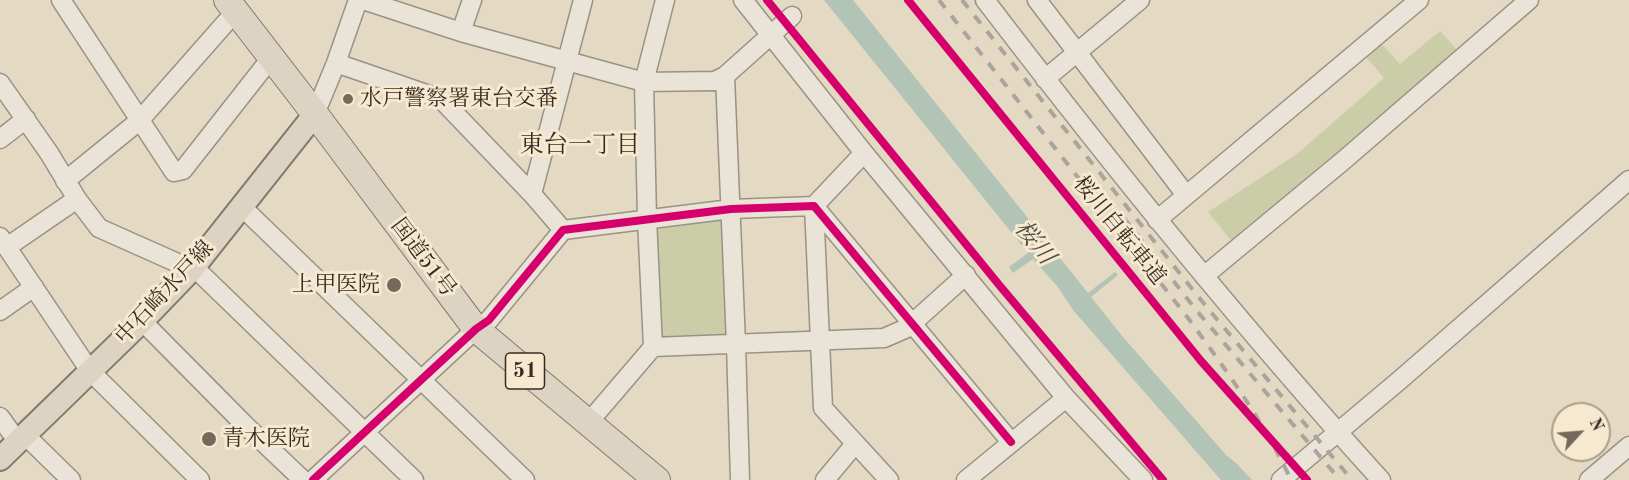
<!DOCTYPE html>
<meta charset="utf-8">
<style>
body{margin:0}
#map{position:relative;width:1629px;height:480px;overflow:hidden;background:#e4d9c3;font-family:"Old Standard TT",serif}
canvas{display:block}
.north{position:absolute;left:1551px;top:402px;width:60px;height:60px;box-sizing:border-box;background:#f6e9d0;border:2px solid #aa9d8b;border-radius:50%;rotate:64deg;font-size:16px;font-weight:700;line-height:24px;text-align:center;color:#372c23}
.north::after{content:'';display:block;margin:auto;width:21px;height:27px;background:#74695b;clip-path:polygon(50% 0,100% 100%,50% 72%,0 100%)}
</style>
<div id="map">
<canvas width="1629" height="480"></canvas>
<div class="north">N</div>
</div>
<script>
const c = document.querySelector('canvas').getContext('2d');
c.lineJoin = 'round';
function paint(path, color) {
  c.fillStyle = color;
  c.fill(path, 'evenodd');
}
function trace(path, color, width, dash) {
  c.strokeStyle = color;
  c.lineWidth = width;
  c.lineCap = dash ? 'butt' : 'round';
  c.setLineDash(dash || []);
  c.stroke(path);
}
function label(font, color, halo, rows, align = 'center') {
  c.font = font + ' "Old Standard TT","Noto Serif JP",serif';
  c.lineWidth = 6;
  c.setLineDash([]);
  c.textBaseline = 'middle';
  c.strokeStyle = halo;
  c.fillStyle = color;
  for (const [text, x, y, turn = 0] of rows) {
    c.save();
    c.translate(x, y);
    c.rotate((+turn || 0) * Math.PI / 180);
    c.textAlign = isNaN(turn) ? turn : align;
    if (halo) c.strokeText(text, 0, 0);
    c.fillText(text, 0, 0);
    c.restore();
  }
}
paint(new Path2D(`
 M 1440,31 L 1459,52 L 1234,244 L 1208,212 L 1297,154 L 1384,78 L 1362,52 L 1378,40 L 1400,64 Z
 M 719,216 L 722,219 L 730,338 L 665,339 L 660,335 L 655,227 Z`), '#cbcca8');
paint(new Path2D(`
 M 824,0 L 853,0 L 1088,293 L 1115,272 L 1118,275 L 1091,297 L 1123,337 L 1226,455 L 1237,464 L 1252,480 L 1221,480 L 1073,310 L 1058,287 L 1033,259 L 1013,273 L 1009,267 L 1028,253 Z`), '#b1c4b6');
const minor = new Path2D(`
 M 61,0 L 174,172 L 183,170 L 271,58
 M 363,0 L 461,32 L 644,82 L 715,81 L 725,76
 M 743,0 L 864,153 L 1066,398 L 1143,480
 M 985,0 C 1111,165 1241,326 1381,480
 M 1037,0 L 1186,195
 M 461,32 L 472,0
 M 336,63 L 441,99 L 532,194 L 563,230
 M 1045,79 L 1140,0
 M 0,83 L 49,153 L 77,199 L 99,228 L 200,273 L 414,480
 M 315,114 L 336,63 L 358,0
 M 0,139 L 26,119
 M 864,153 L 814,206 L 823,408 L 889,480
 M 65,181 L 139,121 L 236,11
 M 532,194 L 583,0
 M 242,207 L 525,480
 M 1157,220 L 1419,0
 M 0,237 L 90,371 L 200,480
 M 7,247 L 77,199
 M 1204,276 L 1344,160 L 1529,0
 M 0,311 L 34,287
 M 142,321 L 245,425 L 303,480
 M 653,347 L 884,338 L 907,328 L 966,275
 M 0,417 L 18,442
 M 588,423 L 653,347 L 647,219 L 644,82 L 665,0
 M 25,435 L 71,480
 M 313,480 L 476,329 L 489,320 L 563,230 L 731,209 L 814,206 L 1011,442
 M 740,480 L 736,344 L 725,76 L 792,16
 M 825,480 L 855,444
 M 966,480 L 1066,398
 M 1281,480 L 1401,379 L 1629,180
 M 1589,480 L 1629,446`);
const major = new Path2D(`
 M 0,459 L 142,321 L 193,268 L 315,114`);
const highway = new Path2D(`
 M 227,0 L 315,114 L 476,329 L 657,480`);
trace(minor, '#999285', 21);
trace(major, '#817a6f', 26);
trace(highway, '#817a6f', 28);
trace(minor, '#e9e3d8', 18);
trace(major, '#dcd3c3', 22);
trace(highway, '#dcd3c3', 26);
trace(new Path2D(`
 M 939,0 L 1188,318 C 1226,370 1264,422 1291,480
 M 962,0 L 1205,305 L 1352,480
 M 1124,218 L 1197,311 L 1340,480`), '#aaa49c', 4, [10, 10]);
trace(new Path2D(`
 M 767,0 L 1000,286 L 1163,480
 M 908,0 L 1201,361 L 1307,480
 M 313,480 L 476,329 L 489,320 L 563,230 L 731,209 L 814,206 L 1011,442`), '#d6006c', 8);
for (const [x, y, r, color] of [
 [348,99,6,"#74695b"],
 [394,285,8,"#74695b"],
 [209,439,8,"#74695b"]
]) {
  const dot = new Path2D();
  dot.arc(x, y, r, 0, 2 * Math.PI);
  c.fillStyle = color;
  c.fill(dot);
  trace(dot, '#f6e9d0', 2);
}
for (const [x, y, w] of [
 [525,371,39]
]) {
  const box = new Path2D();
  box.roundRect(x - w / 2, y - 18, w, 36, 4.5);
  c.fillStyle = '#f6e9d0';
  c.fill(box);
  trace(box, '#372c23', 1.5);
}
label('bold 21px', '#372c23', null, [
 ["51",525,371]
]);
label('22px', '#372c23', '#f6e9d0', [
 ["水戸警察署東台交番",360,99],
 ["上甲医院",380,285,"right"],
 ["青木医院",222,439]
], 'left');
label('22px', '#372c23', '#f6e9d0', [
 ["桜川自転車道",1119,231,51],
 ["国道51号",423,258,53],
 ["中石崎水戸線",165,293,-47]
]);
label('24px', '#372c23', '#f6e9d0', [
 ["東台一丁目",580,146]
]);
label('italic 24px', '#505046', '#f6e9d0', [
 ["桜川",1034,243,51]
]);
</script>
